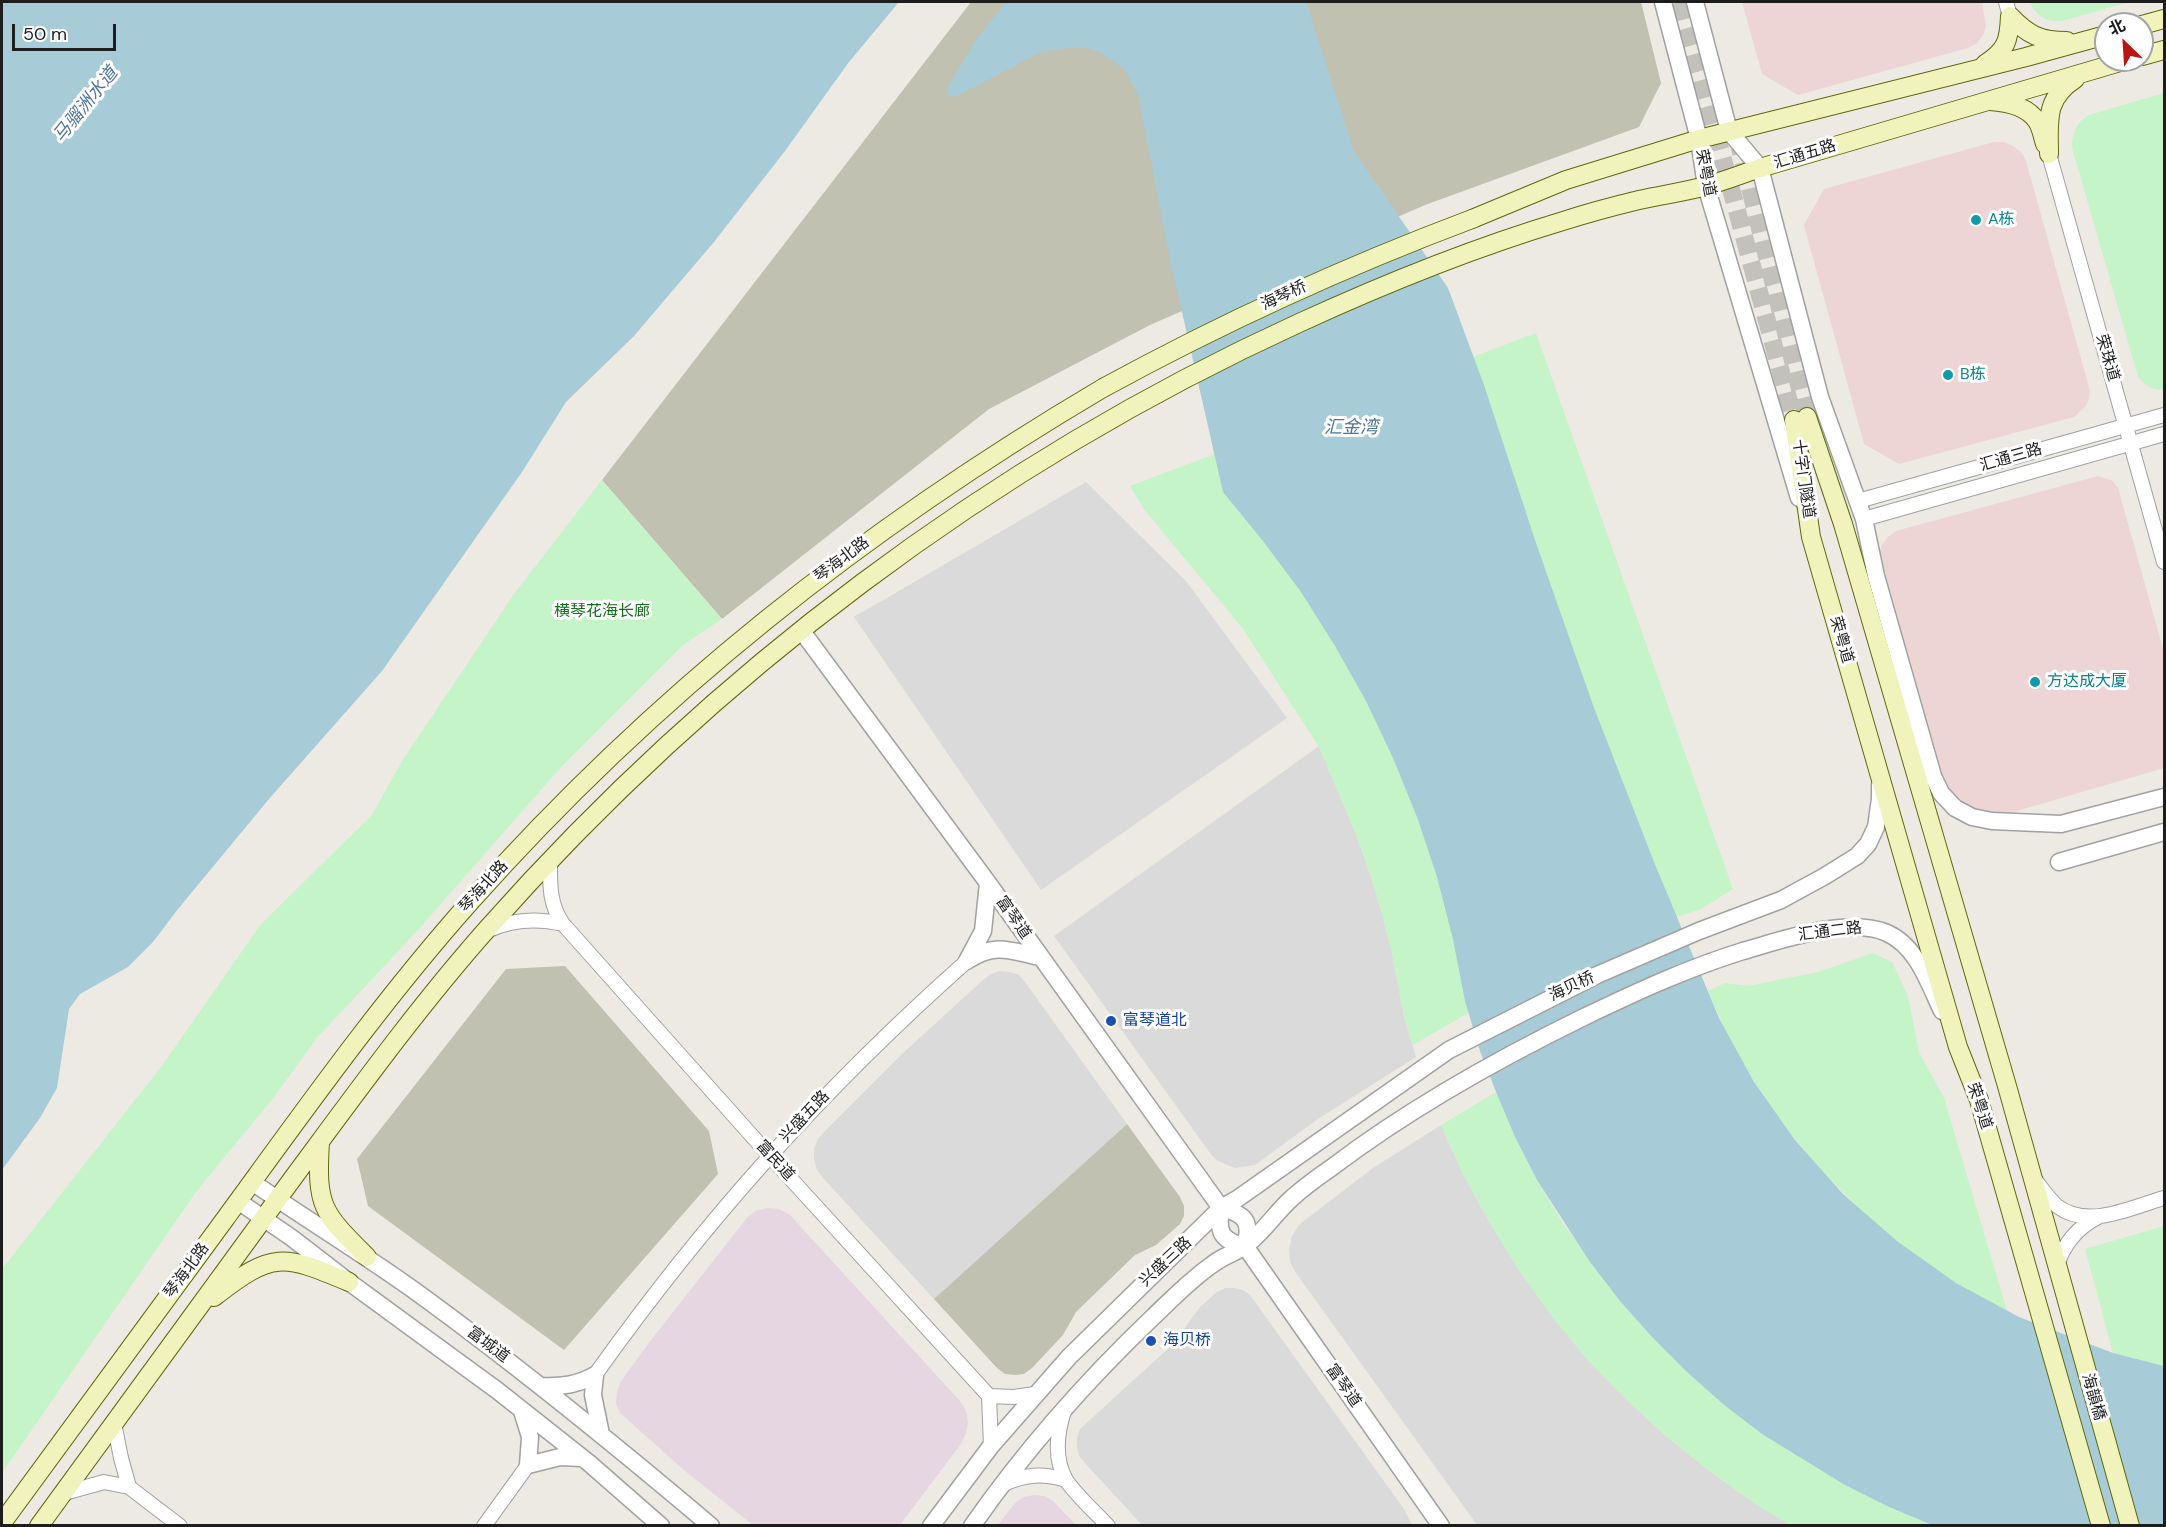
<!DOCTYPE html>
<meta charset="utf-8">
<style>
body{margin:0}
#map{position:relative;width:2166px;height:1527px;overflow:hidden;background:#edeae3;font-family:"DM Sans","Noto Sans SC",sans-serif}
canvas{display:block}
.frame{position:absolute;inset:0;border:3px solid #1d1d1d;pointer-events:none}
.north{position:absolute;left:2094px;top:12px;width:60px;height:60px;box-sizing:border-box;background:#fff;border:2px solid #a5a5a5;border-radius:50%;rotate:335deg;font-size:16px;font-weight:700;line-height:24px;text-align:center;color:#1d1d1d}
.north::after{content:'';display:block;margin:auto;width:21px;height:27px;background:#b71412;clip-path:polygon(50% 0,100% 100%,50% 72%,0 100%)}
.scale{position:absolute;left:12px;top:24px;width:104px;height:27px;box-sizing:border-box;border:3px solid #1d1d1d;border-top:0;padding-left:8px;font-size:18px;line-height:21px;white-space:nowrap;color:#1d1d1d;-webkit-text-stroke:4px #fff;paint-order:stroke}
</style>
<div id="map">
<canvas width="2166" height="1527"></canvas>
<div class="frame"></div>
<div class="north">北</div>
<div class="scale">50 m</div>
</div>
<script>
const c = document.querySelector('canvas').getContext('2d');
c.lineJoin = 'round';
function paint(path, color) {
  c.fillStyle = color;
  c.fill(path, 'evenodd');
}
function trace(path, color, width, dash) {
  c.strokeStyle = color;
  c.lineWidth = width;
  c.lineCap = dash ? 'butt' : 'round';
  c.setLineDash(dash || []);
  c.stroke(path);
}
function label(font, color, halo, rows, align = 'center') {
  c.font = font + ' "DM Sans","Noto Sans SC",sans-serif';
  c.lineWidth = 6;
  c.setLineDash([]);
  c.textBaseline = 'middle';
  c.strokeStyle = halo;
  c.fillStyle = color;
  for (const [text, x, y, turn = 0] of rows) {
    c.save();
    c.translate(x, y);
    c.rotate((+turn || 0) * Math.PI / 180);
    c.textAlign = isNaN(turn) ? turn : align;
    if (halo) c.strokeText(text, 0, 0);
    c.fillText(text, 0, 0);
    c.restore();
  }
}
paint(new Path2D(`
 M 1086,482 L 1186,581 L 1287,718 L 1041,890 L 854,617 Z
 M 1319,746 L 1358,839 L 1377,895 L 1392,953 L 1404,1016 L 1416,1057 L 1318,1119 L 1255,1165 L 1235,1168 L 1216,1160 L 1210,1153 L 1054,936 Z
 M 1000,971 L 1010,972 L 1019,975 L 1025,982 L 1127,1124 L 934,1299 L 823,1178 L 817,1170 L 814,1159 L 814,1149 L 818,1139 L 825,1131 L 902,1054 L 984,979 L 991,974 Z
 M 1441,1125 L 1463,1174 L 1490,1223 L 1519,1270 L 1552,1316 L 1587,1359 L 1626,1399 L 1667,1437 L 1711,1472 L 1756,1504 L 1791,1525 L 1477,1525 L 1296,1273 L 1290,1262 L 1289,1249 L 1292,1236 L 1299,1225 L 1309,1217 L 1373,1168 Z
 M 1225,1288 L 1234,1288 L 1243,1290 L 1250,1295 L 1404,1509 L 1412,1525 L 1142,1525 L 1085,1463 L 1079,1456 L 1077,1447 L 1077,1438 L 1080,1429 L 1172,1345 L 1200,1307 L 1217,1292 Z`), '#dbdada');
paint(new Path2D(`
 M 1742,2 L 1982,2 L 1986,26 L 1983,35 L 1977,43 L 1968,48 L 1798,95 L 1762,74 Z
 M 1994,142 L 2004,142 L 2013,146 L 2021,152 L 2026,161 L 2090,391 L 2089,399 L 2086,406 L 2074,417 L 1899,464 L 1864,444 L 1804,225 L 1824,189 Z
 M 2098,476 L 2113,481 L 2118,488 L 2164,652 L 2164,768 L 2010,813 L 1992,815 L 1975,812 L 1959,803 L 1946,790 L 1938,773 L 1879,555 L 1882,545 L 1888,537 L 1896,531 Z`), '#ecd5d4');
paint(new Path2D(`
 M 767,1208 L 779,1209 L 789,1214 L 960,1401 L 966,1411 L 968,1422 L 966,1433 L 961,1444 L 900,1525 L 753,1525 L 685,1471 L 620,1413 L 616,1403 L 617,1392 L 621,1381 L 648,1344 L 746,1219 L 755,1211 Z
 M 1034,1495 L 1044,1496 L 1053,1501 L 1076,1525 L 998,1525 L 1015,1503 L 1024,1497 Z`), '#e5d6e2');
paint(new Path2D(`
 M 971,2 L 1641,2 L 1661,83 L 1639,127 L 1425,205 L 1150,325 L 989,409 L 722,619 L 602,480 Z
 M 565,966 L 709,1131 L 718,1174 L 564,1350 L 368,1206 L 357,1159 L 506,969 Z
 M 1127,1124 L 1180,1197 L 1184,1206 L 1184,1216 L 1180,1224 L 1156,1245 L 1135,1255 L 1076,1312 L 1063,1335 L 1032,1368 L 1024,1374 L 1015,1375 L 1005,1374 L 997,1368 L 934,1299 Z`), '#c0c1b0');
paint(new Path2D(`
 M 2030,2 L 2130,2 L 2062,21 C 2046,22 2036,16 2030,2 Z
 M 2164,93 L 2164,390 C 2153,390 2145,386 2138,377 L 2072,148 C 2072,132 2076,123 2089,115 Z
 M 1536,333 L 1733,889 L 1701,909 L 1616,937 L 1505,992 L 1413,1045 L 1404,1016 L 1392,953 L 1377,895 L 1358,839 L 1319,747 L 1243,629 L 1144,509 L 1130,486 Z
 M 602,480 L 722,619 L 683,645 L 563,765 L 417,931 L 317,1038 L 274,1097 L 196,1192 L 2,1473 L 2,1269 L 161,1067 L 261,924 L 372,815 L 402,761 L 514,594 Z
 M 1873,953 L 1892,962 L 1908,996 L 1919,1052 L 1944,1098 L 2007,1311 C 1990,1301 1972,1293 1955,1282 C 1846,1213 1757,1111 1708,991 L 1725,983 L 1748,986 L 1818,972 Z
 M 1496,1092 L 1515,1137 L 1537,1180 L 1562,1222 L 1620,1301 L 1652,1337 L 1723,1404 L 1889,1507 L 1932,1525 L 1791,1525 L 1756,1504 L 1711,1472 L 1667,1437 L 1626,1399 L 1587,1359 L 1552,1316 L 1519,1270 L 1490,1223 L 1463,1174 L 1441,1125 Z
 M 2164,1226 L 2164,1366 L 2113,1353 L 2085,1249 Z`), '#c4f4c8');
paint(new Path2D(`
 M 2,2 L 899,2 L 849,62 L 785,151 L 714,242 L 634,336 L 566,402 L 522,472 L 382,671 L 269,799 L 178,909 L 153,942 L 128,967 L 80,994 L 69,1009 L 57,1088 L 40,1118 L 2,1170 Z
 M 1006,2 L 1306,2 L 1354,151 L 1448,288 L 1484,385 L 1537,546 L 1593,705 L 1654,862 L 1719,1018 L 1754,1082 L 1795,1140 L 1843,1194 L 1897,1241 L 1956,1283 L 2019,1317 L 2113,1353 L 2164,1366 L 2164,1525 L 1932,1525 L 1889,1507 L 1845,1485 L 1762,1434 L 1723,1404 L 1687,1372 L 1652,1337 L 1620,1301 L 1590,1262 L 1537,1180 L 1515,1137 L 1496,1092 L 1480,1051 L 1465,1001 L 1453,939 L 1437,877 L 1417,817 L 1393,758 L 1366,701 L 1335,646 L 1301,592 L 1263,541 L 1223,492 L 1169,255 L 1138,94 L 1125,70 L 1103,54 L 1087,48 L 1067,48 L 1041,52 L 955,97 L 948,95 L 947,88 L 978,37 Z`), '#a7ccd7');
trace(new Path2D(`
 M 1680,2 L 1794,420
 M 1737,136 L 1807,417`), '#c3c1bb', 18, [18, 9]);
const minor = new Path2D(`
 M 2006,2 L 2010,16
 M 2049,154 L 2164,562
 M 1858,501 L 2164,415
 M 1864,519 L 2164,434
 M 550,861 C 550,884 549,904 563,924 L 769,1155 L 989,1396
 M 489,930 C 513,919 537,918 563,924
 M 2036,1181 C 2043,1190 2049,1199 2057,1206 C 2088,1230 2132,1207 2164,1198
 M 2056,1268 C 2063,1245 2076,1228 2098,1217
 M 595,1375 C 706,1219 824,1088 967,961
 M 989,1396 L 991,1446
 M 989,1396 L 1014,1397 L 1035,1394
 M 1064,1411 C 1057,1433 1054,1459 1066,1480 C 1075,1494 1096,1513 1108,1526
 M 114,1423 L 121,1458 L 129,1487
 M 1002,1485 C 1024,1474 1043,1473 1066,1480
 M 61,1494 L 104,1482 L 129,1487 L 180,1526
 M 484,1526 L 528,1465`);
const tertiary = new Path2D(`
 M 1663,2 L 1699,139 L 1706,186 L 1799,498
 M 1695,2 L 1729,131 L 1760,168 L 1820,397 L 1864,519 L 1876,576 L 1933,776 L 1941,793 L 1955,808 L 1972,817 L 1992,821 L 2061,824 L 2164,797
 M 801,630 L 988,883 L 1221,1208
 M 2059,862 L 2164,832
 M 968,960 C 996,942 1011,951 1040,957
 M 967,961 L 983,931 L 988,883
 M 252,1182 C 306,1219 362,1253 415,1291 C 517,1365 614,1444 711,1526
 M 238,1201 L 292,1238 L 349,1282 L 498,1391 L 589,1463 L 661,1526
 M 1221,1208 C 1245,1214 1252,1221 1245,1246
 M 1221,1208 C 1217,1232 1221,1241 1245,1246
 M 1245,1246 L 1441,1526
 M 595,1375 L 593,1395 L 601,1434
 M 541,1386 C 561,1387 577,1385 595,1375
 M 522,1411 L 530,1437 L 528,1465
 M 528,1465 L 560,1457 L 582,1458
 M 931,1526 L 991,1446 L 1069,1357 L 1221,1208 L 1237,1199 L 1449,1050 L 1597,975 L 1699,931 L 1781,900 L 1825,876 L 1857,856 L 1868,844 L 1876,827 L 1880,799 L 1880,785
 M 972,1526 C 1025,1450 1086,1381 1153,1317 C 1172,1299 1191,1279 1213,1264 C 1223,1256 1235,1253 1245,1246 C 1263,1233 1276,1212 1292,1198 C 1304,1187 1318,1177 1331,1168 C 1410,1108 1496,1060 1584,1017 C 1636,992 1688,968 1743,951 C 1782,940 1849,916 1887,933 C 1917,946 1929,984 1942,1011`);
const secondary = new Path2D(`
 M 2010,16 C 2028,35 2040,41 2067,41
 M 2142,25 L 2164,19
 M 2142,56 L 2164,50
 M 1985,64 C 2007,50 2009,40 2010,16
 M 1990,101 C 2006,102 2027,106 2037,121 C 2041,127 2043,137 2045,144
 M 2049,154 C 2049,122 2044,99 2075,79
 M 1472,219 L 1566,180 L 1699,139 L 2026,57 L 2106,35
 M 1807,417 L 1843,524 L 2007,1086 L 2130,1526
 M 1794,420 L 1811,537 L 1958,1047 L 1979,1100 L 2101,1526
 M 320,1142 C 316,1207 322,1212 367,1257
 M 214,1297 C 273,1251 282,1254 349,1282
 M 2,1523 C 76,1422 151,1321 225,1219 C 304,1111 381,1002 470,902 C 655,694 864,529 1103,388
 M 39,1526 C 123,1410 209,1294 293,1178 C 356,1093 418,1007 488,928 C 713,674 990,464 1299,323 C 1384,284 1473,248 1563,221 C 1588,213 1614,206 1639,200 C 1661,195 1684,192 1706,186 C 1724,181 1742,174 1760,168 L 2127,60`);
trace(minor, '#a1a1a1', 16);
trace(tertiary, '#a1a1a1', 19);
trace(secondary, '#5e690f', 20);
trace(minor, '#fff', 14);
trace(tertiary, '#fff', 16);
trace(secondary, '#f0f3bb', 18);
const secondaryBridge = new Path2D(`
 M 1103,388 C 1222,323 1344,267 1472,219`);
trace(secondaryBridge, '#5e690f', 20, []);
trace(secondaryBridge, '#f0f3bb', 18);
for (const [x, y, r, color] of [
 [1976,220,6,"#0f9aa8"],
 [1948,375,6,"#0f9aa8"],
 [2035,682,6,"#0f9aa8"],
 [1111,1021,6,"#1a4fb4"],
 [1151,1341,6,"#1a4fb4"]
]) {
  const dot = new Path2D();
  dot.arc(x, y, r, 0, 2 * Math.PI);
  c.fillStyle = color;
  c.fill(dot);
  trace(dot, '#fff', 2);
}
label('16px', '#1d1d1d', '#fff', [
 ["汇通五路",1805,155,-17],
 ["荣粤道",1705,173,79],
 ["海琴桥",1284,296,-25],
 ["荣珠道",2107,358,74],
 ["汇通三路",2011,458,-16],
 ["十字门隧道",1803,479,82],
 ["琴海北路",842,560,-37],
 ["荣粤道",1841,640,74],
 ["琴海北路",484,887,-48],
 ["富琴道",1013,918,55],
 ["汇通二路",1830,932,-7],
 ["海贝桥",1572,987,-25],
 ["荣粤道",1979,1106,72],
 ["兴盛五路",805,1117,-47],
 ["富民道",775,1161,48],
 ["兴盛三路",1166,1262,-43],
 ["琴海北路",187,1271,-54],
 ["富城道",488,1345,37],
 ["富琴道",1343,1386,55],
 ["海韻橋",2093,1397,74]
]);
label('16px', '#0d838f', '#fff', [
 ["A栋",1988,220],
 ["B栋",1960,375],
 ["方达成大厦",2047,682]
], 'left');
label('16px', '#15701e', '#fff', [
 ["横琴花海长廊",602,612]
]);
label('16px', '#164399', '#fff', [
 ["富琴道北",1123,1021],
 ["海贝桥",1163,1341]
], 'left');
label('italic 18px', '#4f759c', '#fff', [
 ["马骝洲水道",86,105,-51],
 ["汇金湾",1351,428]
]);
</script>
